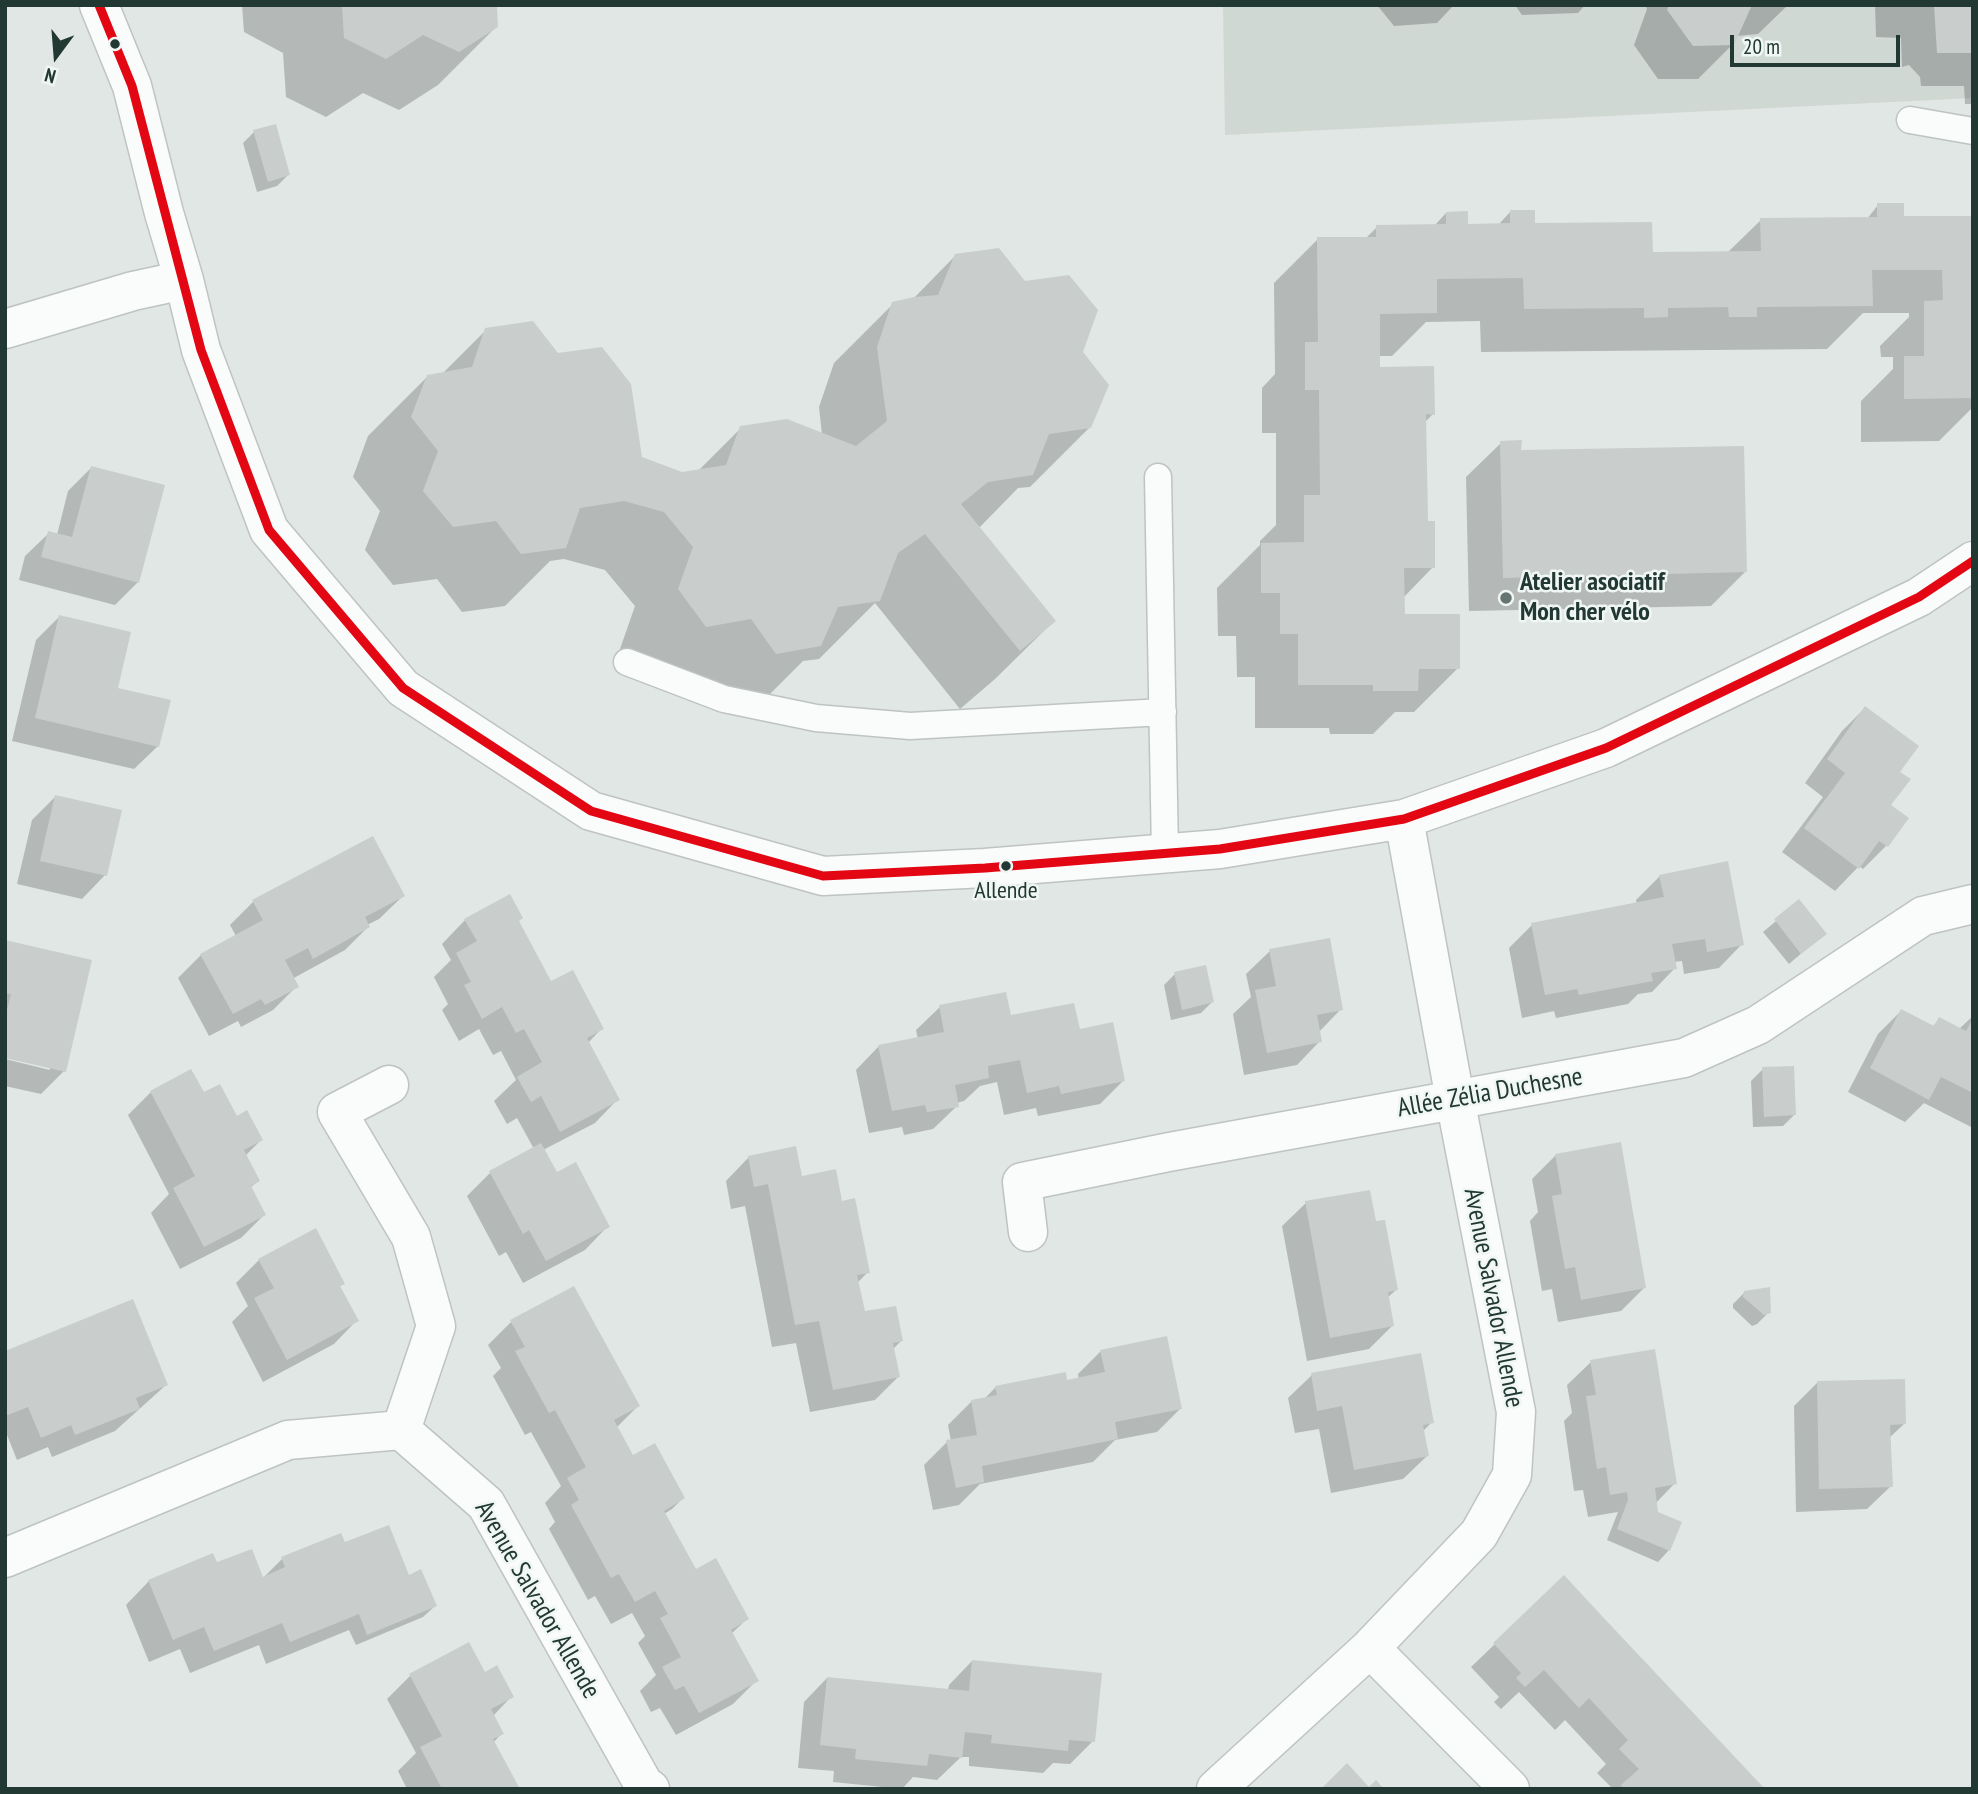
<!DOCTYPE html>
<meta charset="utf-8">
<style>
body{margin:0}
#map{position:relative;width:1978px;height:1794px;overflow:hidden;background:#e1e7e4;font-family:"PT Sans Narrow",sans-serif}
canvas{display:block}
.frame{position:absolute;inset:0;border:7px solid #223833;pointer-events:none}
.north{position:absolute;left:21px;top:21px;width:70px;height:70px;-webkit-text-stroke:5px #eff6f3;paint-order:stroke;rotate:196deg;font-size:19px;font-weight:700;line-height:28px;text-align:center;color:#223833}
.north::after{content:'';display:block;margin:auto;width:24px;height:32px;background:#223833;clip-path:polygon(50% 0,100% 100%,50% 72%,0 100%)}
.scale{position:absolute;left:1730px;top:35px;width:170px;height:32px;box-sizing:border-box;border:4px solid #223833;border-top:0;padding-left:9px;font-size:21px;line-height:24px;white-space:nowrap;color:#223833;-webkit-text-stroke:5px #eff6f3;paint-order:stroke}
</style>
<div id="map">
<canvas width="1978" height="1794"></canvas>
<div class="frame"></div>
<div class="north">N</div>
<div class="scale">20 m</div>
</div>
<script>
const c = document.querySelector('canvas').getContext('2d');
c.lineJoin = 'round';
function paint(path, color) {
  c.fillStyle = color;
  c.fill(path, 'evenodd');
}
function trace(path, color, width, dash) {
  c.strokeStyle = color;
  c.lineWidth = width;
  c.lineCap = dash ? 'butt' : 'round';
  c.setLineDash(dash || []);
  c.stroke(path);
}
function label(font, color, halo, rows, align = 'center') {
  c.font = font + ' "PT Sans Narrow",sans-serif';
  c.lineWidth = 5;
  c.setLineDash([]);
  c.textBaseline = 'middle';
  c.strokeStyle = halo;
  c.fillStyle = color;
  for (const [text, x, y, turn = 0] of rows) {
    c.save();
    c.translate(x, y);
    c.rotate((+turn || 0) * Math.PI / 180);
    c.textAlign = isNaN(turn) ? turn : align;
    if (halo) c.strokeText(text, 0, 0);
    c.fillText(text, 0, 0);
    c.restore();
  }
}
paint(new Path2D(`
 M 1223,5 L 1973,5 L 1973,98 L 1225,135 Z`), '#d0d8d4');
paint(new Path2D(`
 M 242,5 L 495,5 L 497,26 L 438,85 L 399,110 L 363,93 L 326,117 L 286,97 L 283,53 L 244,32 Z
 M 1377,5 L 1454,5 L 1437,23 L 1394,26 Z
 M 1515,5 L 1585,5 L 1578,13 L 1522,15 Z
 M 1645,5 L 1788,5 L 1758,34 L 1737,36 L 1733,44 L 1698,79 L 1658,79 L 1634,45 L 1647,9 Z
 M 1875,5 L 1973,5 L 1973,104 L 1965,104 L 1964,86 L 1921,86 L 1920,77 L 1909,65 L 1902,67 L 1901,38 L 1876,37 Z
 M 254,132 L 288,175 L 277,186 L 257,192 L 243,143 Z
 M 1878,205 L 1900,218 L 1973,218 L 1973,407 L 1939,441 L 1861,442 L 1861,401 L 1893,369 L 1893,357 L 1881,357 L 1880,346 L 1909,317 L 1909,313 L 1863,313 L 1827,349 L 1481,352 L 1480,321 L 1426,322 L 1392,356 L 1378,356 L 1378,368 L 1433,414 L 1425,422 L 1426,523 L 1433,567 L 1403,598 L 1403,616 L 1458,668 L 1414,712 L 1395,712 L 1373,734 L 1330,734 L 1329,728 L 1255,728 L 1255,677 L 1237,677 L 1236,636 L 1218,636 L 1217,588 L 1260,545 L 1260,541 L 1276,525 L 1276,433 L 1262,433 L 1262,388 L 1275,374 L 1274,283 L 1318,239 L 1365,239 L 1377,227 L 1435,225 L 1446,213 L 1464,226 L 1500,225 L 1500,223 L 1511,211 L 1530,225 L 1651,254 L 1727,253 L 1761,220 L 1867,219 Z
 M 955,256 L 1081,352 L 1090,427 L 1030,487 L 1018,488 L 979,528 L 1054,621 L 995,679 L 960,709 L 875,603 L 819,659 L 803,661 L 760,704 L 717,712 L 692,677 L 647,685 L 620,649 L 635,606 L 605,570 L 564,559 L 550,561 L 505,606 L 462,612 L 437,579 L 393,585 L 365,550 L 380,511 L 353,477 L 368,436 L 428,376 L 442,374 L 486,330 L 641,458 L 682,474 L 697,472 L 741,428 L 822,435 L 819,407 L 834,363 L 893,304 L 913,299 Z
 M 1501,443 L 1520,452 L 1745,572 L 1711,606 L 1469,611 L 1466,477 Z
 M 91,468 L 138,582 L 115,605 L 19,580 L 25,556 L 49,533 L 57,535 L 68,491 Z
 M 59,617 L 158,746 L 134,769 L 12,741 L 36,640 Z
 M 1865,708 L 1897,772 L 1889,806 L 1906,819 L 1886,846 L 1863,869 L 1859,866 L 1835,891 L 1782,852 L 1823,797 L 1805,783 L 1842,731 Z
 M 55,797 L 105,875 L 82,899 L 17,884 L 32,820 Z
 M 1660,876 L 1742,944 L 1719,968 L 1684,974 L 1682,961 L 1674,962 L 1675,968 L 1652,992 L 1638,994 L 1628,1004 L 1556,1018 L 1554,1011 L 1522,1018 L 1509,948 L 1532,925 L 1637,904 L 1636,900 Z
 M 403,896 L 379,919 L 367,925 L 368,927 L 345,950 L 292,979 L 296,987 L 273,1010 L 241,1027 L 238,1021 L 209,1036 L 178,978 L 201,955 L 236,936 L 230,925 L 253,902 Z
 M 1799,902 L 1825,933 L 1789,964 L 1763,932 Z
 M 465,920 L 517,921 L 551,984 L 602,1028 L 588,1043 L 618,1099 L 595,1123 L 543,1150 L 557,1175 L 608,1226 L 585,1250 L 523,1283 L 506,1252 L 499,1256 L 467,1196 L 490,1173 L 534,1149 L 517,1118 L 507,1124 L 494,1101 L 516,1080 L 501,1051 L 493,1055 L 479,1029 L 459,1041 L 442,1010 L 448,1004 L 434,977 L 451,960 L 442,944 Z
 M 5,942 L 64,1071 L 41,1094 L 5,1086 L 5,1059 L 50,1070 L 50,1066 L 5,1056 Z
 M 1270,951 L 1341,1009 L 1319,1032 L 1320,1041 L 1297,1065 L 1244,1075 L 1233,1014 L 1251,997 L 1246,974 Z
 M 1175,974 L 1212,1002 L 1201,1013 L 1171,1020 L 1164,985 Z
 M 940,1007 L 1010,1017 L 1078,1031 L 1123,1081 L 1100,1104 L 1038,1116 L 1036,1108 L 1004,1115 L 997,1082 L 980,1086 L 964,1101 L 956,1103 L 957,1106 L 933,1129 L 904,1135 L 902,1127 L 869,1133 L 856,1070 L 879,1046 L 918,1039 L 916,1030 Z
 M 1901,1011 L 1932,1027 L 1939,1020 L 1959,1029 L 1973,1016 L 1973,1128 L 1924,1103 L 1905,1122 L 1848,1092 L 1878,1034 Z
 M 1763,1069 L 1794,1115 L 1783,1126 L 1753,1127 L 1751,1081 Z
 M 151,1092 L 236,1118 L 261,1140 L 245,1156 L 258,1181 L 250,1188 L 264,1215 L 241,1238 L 180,1269 L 151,1213 L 169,1194 L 128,1115 Z
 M 1556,1155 L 1644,1288 L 1621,1311 L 1558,1322 L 1552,1289 L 1542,1291 L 1530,1221 L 1538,1212 L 1532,1179 Z
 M 749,1157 L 801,1178 L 841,1203 L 868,1272 L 857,1283 L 863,1313 L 902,1340 L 892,1350 L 898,1377 L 875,1400 L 810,1412 L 796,1343 L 772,1347 L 745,1206 L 731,1209 L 726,1181 Z
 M 1306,1203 L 1374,1223 L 1396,1290 L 1387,1298 L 1392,1326 L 1369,1349 L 1307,1361 L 1282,1226 Z
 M 259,1260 L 343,1283 L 339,1287 L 357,1320 L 334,1344 L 263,1382 L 232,1322 L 248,1306 L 236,1283 Z
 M 1745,1292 L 1769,1312 L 1757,1324 L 1752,1326 L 1733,1308 L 1733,1304 Z
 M 511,1322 L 638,1406 L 616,1428 L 633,1458 L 683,1498 L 672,1509 L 664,1514 L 695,1571 L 747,1619 L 731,1634 L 757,1680 L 733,1704 L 676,1735 L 660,1708 L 651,1712 L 640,1691 L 656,1675 L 638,1643 L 645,1636 L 632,1613 L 611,1624 L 595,1596 L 588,1600 L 549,1529 L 555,1522 L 545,1503 L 561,1486 L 531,1432 L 525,1435 L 493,1376 L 501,1368 L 488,1345 Z
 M 1101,1351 L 1180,1409 L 1157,1432 L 1115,1440 L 1093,1462 L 980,1484 L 959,1505 L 933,1510 L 924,1465 L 947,1442 L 951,1441 L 948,1425 L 971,1402 L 983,1400 L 996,1387 L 1079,1380 L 1078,1374 Z
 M 5,1353 L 166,1385 L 115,1431 L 52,1457 L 48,1447 L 17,1460 L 5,1430 Z
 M 1591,1362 L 1675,1483 L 1655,1504 L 1669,1550 L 1658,1562 L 1607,1540 L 1618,1512 L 1588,1517 L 1583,1490 L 1574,1491 L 1564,1421 L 1572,1413 L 1567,1385 Z
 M 1312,1375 L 1432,1422 L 1422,1432 L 1427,1456 L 1403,1479 L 1331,1493 L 1319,1429 L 1295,1433 L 1288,1398 Z
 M 1817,1383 L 1904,1424 L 1889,1438 L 1891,1486 L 1867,1509 L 1796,1512 L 1794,1406 Z
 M 344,1545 L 409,1578 L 435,1606 L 423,1617 L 356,1645 L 349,1630 L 266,1664 L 259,1645 L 190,1673 L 180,1649 L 149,1662 L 126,1605 L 149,1581 L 216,1565 L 262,1579 L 282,1559 Z
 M 1564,1578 L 1762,1789 L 1613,1789 L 1597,1773 L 1606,1764 L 1565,1720 L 1555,1730 L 1519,1692 L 1501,1709 L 1494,1702 L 1499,1697 L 1471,1667 Z
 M 972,1661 L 1093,1741 L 1070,1764 L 1053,1763 L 1043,1773 L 969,1766 L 969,1757 L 961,1757 L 937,1780 L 913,1777 L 902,1789 L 833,1782 L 834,1771 L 798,1768 L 804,1702 L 827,1678 L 948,1691 L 949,1685 Z
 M 485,1674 L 512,1696 L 493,1716 L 502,1733 L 493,1743 L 518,1789 L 407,1789 L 398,1771 L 416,1753 L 387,1699 L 410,1676 Z`), '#0003');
paint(new Path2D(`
 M 342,5 L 497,5 L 498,27 L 459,52 L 423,35 L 386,59 L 344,38 Z
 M 1669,5 L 1752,5 L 1734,45 L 1693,46 L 1667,10 Z
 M 1934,5 L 1973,5 L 1973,53 L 1937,53 Z
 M 276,124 L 290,175 L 268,182 L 253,130 Z
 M 1877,203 L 1904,203 L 1904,216 L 1973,216 L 1973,398 L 1904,399 L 1904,356 L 1924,356 L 1924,301 L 1943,300 L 1942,270 L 1872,270 L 1873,306 L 1757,307 L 1757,317 L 1729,317 L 1728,307 L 1668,308 L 1668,317 L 1644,318 L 1644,308 L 1524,309 L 1523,278 L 1437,279 L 1437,313 L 1380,314 L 1380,367 L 1434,366 L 1435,415 L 1426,414 L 1428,521 L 1435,521 L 1435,568 L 1404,568 L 1405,614 L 1460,614 L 1460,669 L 1419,669 L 1418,691 L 1373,691 L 1373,685 L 1298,685 L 1298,634 L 1280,634 L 1280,593 L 1261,593 L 1261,543 L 1304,542 L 1304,495 L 1320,495 L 1319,390 L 1305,390 L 1305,342 L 1318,342 L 1317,237 L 1376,237 L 1376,225 L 1446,224 L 1446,212 L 1468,211 L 1468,224 L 1510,223 L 1510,210 L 1535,210 L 1535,223 L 1652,222 L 1653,252 L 1761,251 L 1760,218 L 1877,217 Z
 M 999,248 L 1025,281 L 1069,275 L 1098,310 L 1083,352 L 1109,385 L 1091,428 L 1049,434 L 1033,475 L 988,482 L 961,504 L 1056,621 L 1020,651 L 925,534 L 898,553 L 880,601 L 838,607 L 821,646 L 776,654 L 751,619 L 706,627 L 678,589 L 693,547 L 664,512 L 624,501 L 580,508 L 566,548 L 521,554 L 496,521 L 453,527 L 423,491 L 438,451 L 411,417 L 427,375 L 472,367 L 485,328 L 533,321 L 558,353 L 602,347 L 631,384 L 642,457 L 682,472 L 726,465 L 740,426 L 787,419 L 856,446 L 887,421 L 877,347 L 892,302 L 914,297 L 938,295 L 955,254 Z
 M 1522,440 L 1521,450 L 1744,446 L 1747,572 L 1503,578 L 1500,441 Z
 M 91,466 L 165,485 L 139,583 L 41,557 L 48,531 L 72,537 Z
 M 59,615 L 131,632 L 118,688 L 171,700 L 159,747 L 35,718 Z
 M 1865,706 L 1919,746 L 1900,772 L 1911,779 L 1891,805 L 1909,818 L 1888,847 L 1879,841 L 1859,869 L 1804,828 L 1845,773 L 1827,759 Z
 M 55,795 L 122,810 L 107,876 L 40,861 Z
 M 373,836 L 405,896 L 365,917 L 370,927 L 313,959 L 308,948 L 285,960 L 299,987 L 265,1005 L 261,999 L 233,1014 L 200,954 L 263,920 L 252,900 Z
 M 1728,861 L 1744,945 L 1707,952 L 1705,939 L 1672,944 L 1677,969 L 1651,973 L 1653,981 L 1579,995 L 1577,989 L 1545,995 L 1531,923 L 1664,897 L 1659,875 Z
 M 510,894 L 523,918 L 519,921 L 551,981 L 573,970 L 604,1029 L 587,1038 L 620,1100 L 560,1132 L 541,1096 L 531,1102 L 517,1077 L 542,1062 L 524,1029 L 516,1033 L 502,1007 L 482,1019 L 464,985 L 471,982 L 456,953 L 477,941 L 464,919 Z
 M 1799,899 L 1827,934 L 1801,954 L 1774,919 Z
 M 1330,938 L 1343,1010 L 1317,1015 L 1322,1042 L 1267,1053 L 1255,990 L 1276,986 L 1269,949 Z
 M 5,940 L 92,960 L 66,1072 L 5,1058 L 5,1018 L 11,994 L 5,993 Z
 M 1206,965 L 1214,1002 L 1182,1010 L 1174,972 Z
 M 1006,992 L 1011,1015 L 1074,1003 L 1080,1029 L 1113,1022 L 1125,1081 L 1061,1094 L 1059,1086 L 1027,1093 L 1020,1060 L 988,1066 L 989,1078 L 955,1085 L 959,1107 L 927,1112 L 925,1105 L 892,1111 L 878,1045 L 944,1032 L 939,1005 Z
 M 1901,1009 L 1934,1026 L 1939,1017 L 1966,1031 L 1973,1018 L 1973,1093 L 1941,1077 L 1929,1100 L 1870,1068 Z
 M 1794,1066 L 1796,1115 L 1764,1117 L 1762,1067 Z
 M 191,1069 L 204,1092 L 220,1084 L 237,1116 L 247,1110 L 263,1140 L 244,1150 L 260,1181 L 251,1186 L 266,1215 L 204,1247 L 173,1188 L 195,1176 L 150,1091 Z
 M 1621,1142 L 1646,1288 L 1581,1300 L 1575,1267 L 1565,1269 L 1557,1225 L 1552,1196 L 1562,1194 L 1555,1154 Z
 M 541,1143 L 557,1172 L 576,1162 L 610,1227 L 546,1261 L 529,1230 L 523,1234 L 489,1171 Z
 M 796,1146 L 802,1176 L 836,1169 L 842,1201 L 855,1198 L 870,1273 L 857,1275 L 865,1311 L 896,1306 L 903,1341 L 893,1343 L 900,1377 L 833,1390 L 819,1321 L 795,1325 L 768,1184 L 754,1187 L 748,1156 Z
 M 1370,1190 L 1376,1221 L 1385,1220 L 1398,1290 L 1388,1292 L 1394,1326 L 1330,1338 L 1305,1201 Z
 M 316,1228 L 345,1284 L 340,1286 L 359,1321 L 287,1360 L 254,1298 L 274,1288 L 258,1259 Z
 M 574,1286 L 640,1406 L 614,1420 L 633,1455 L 655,1443 L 685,1498 L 664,1511 L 696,1569 L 716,1558 L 749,1619 L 731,1630 L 759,1681 L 699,1713 L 684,1686 L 675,1690 L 662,1667 L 681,1657 L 660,1618 L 668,1614 L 655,1591 L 635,1602 L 619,1574 L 611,1578 L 571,1505 L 579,1500 L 567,1478 L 586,1467 L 555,1410 L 549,1413 L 515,1351 L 525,1347 L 510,1320 Z
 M 1770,1287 L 1771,1313 L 1764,1315 L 1743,1297 L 1744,1291 Z
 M 133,1299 L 168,1385 L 136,1398 L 140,1409 L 75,1435 L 71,1425 L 41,1438 L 28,1407 L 5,1416 L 5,1351 Z
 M 1167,1336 L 1182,1409 L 1115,1422 L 1118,1439 L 982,1466 L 984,1482 L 956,1488 L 946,1440 L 977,1435 L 971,1400 L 997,1395 L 995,1386 L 1066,1372 L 1067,1380 L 1105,1372 L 1100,1350 Z
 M 1655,1349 L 1677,1484 L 1655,1488 L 1658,1512 L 1682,1522 L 1670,1551 L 1617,1529 L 1628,1500 L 1627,1492 L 1610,1495 L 1606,1467 L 1597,1469 L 1586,1396 L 1596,1395 L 1590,1360 Z
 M 1421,1353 L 1434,1423 L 1423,1425 L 1429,1456 L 1354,1470 L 1342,1406 L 1317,1411 L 1311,1373 Z
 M 1905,1379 L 1906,1424 L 1890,1425 L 1893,1487 L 1819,1489 L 1817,1381 Z
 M 389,1525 L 409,1575 L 421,1569 L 437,1606 L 367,1635 L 359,1614 L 290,1642 L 282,1623 L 214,1651 L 204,1627 L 173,1640 L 148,1580 L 213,1553 L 217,1562 L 252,1549 L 263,1577 L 285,1567 L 281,1557 L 341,1533 L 345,1542 Z
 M 1564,1575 L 1601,1615 L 1765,1789 L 1624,1789 L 1621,1785 L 1639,1769 L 1619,1749 L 1628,1740 L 1589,1698 L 1579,1708 L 1544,1670 L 1525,1687 L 1516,1678 L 1521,1673 L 1493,1643 Z
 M 469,1642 L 485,1672 L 497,1665 L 514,1697 L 491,1709 L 504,1734 L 493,1739 L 520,1789 L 442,1789 L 420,1747 L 442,1736 L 409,1674 Z
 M 972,1660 L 1102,1673 L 1095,1742 L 1069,1740 L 1068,1751 L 991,1743 L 992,1735 L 965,1732 L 962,1758 L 929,1754 L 927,1766 L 855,1759 L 856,1749 L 820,1745 L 827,1677 L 969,1691 Z
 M 1347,1763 L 1369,1787 L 1376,1780 L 1384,1789 L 1321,1789 Z`), '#c9cecc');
const lane = new Path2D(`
 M 1910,120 L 1973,131
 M 1158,477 L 1165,853
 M 627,662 L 724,699 L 816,718 L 910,726 L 1163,712`);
const street = new Path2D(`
 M 99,5 L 132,86 L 164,213 L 184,280 L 201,350 L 269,530 L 403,688 L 591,811 L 823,876 L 985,868 L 1220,849 L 1404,819 L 1606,748 L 1919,597 L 1973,561
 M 5,329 L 133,291 L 184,280
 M 389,1085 L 337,1112 L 411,1237 L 436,1326 L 401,1430
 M 1028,1232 L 1022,1182 L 1169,1152 L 1684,1058 L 1758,1025 L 1923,916 L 1973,904
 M 5,1558 L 288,1440 L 401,1430 L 486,1504 L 644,1785 L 650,1789
 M 1370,1648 L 1510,1789
 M 1216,1789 L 1370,1648 L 1479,1534 L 1512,1475 L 1516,1412 L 1455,1099 L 1404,819`);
trace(lane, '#bec4c1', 29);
trace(street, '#bec4c1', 41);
trace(lane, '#fafbfb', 26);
trace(street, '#fafbfb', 38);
trace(new Path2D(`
 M 99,5 L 132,86 L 201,350 L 269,530 L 403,688 L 591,811 L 823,876 L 985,868 L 1220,849 L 1404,819 L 1606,748 L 1919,597 L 1973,561`), '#e30613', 9);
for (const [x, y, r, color] of [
 [115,44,6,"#223833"],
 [1506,598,7,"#657571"],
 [1006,866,6,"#223833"]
]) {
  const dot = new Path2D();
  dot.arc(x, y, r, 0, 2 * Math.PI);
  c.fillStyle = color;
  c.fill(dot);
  trace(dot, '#eff6f3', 2.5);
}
label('24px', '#223833', '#eff6f3', [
 ["Allende",1006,891]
]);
label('bold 26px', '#223833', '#eff6f3', [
 ["Atelier asociatif",1520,583],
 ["Mon cher vélo",1520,613]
], 'left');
label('26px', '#223833', '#eff6f3', [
 ["Allée Zélia Duchesne",1490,1093,-10],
 ["Avenue Salvador Allende",1493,1298,79],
 ["Avenue Salvador Allende",537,1600,60]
]);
</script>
